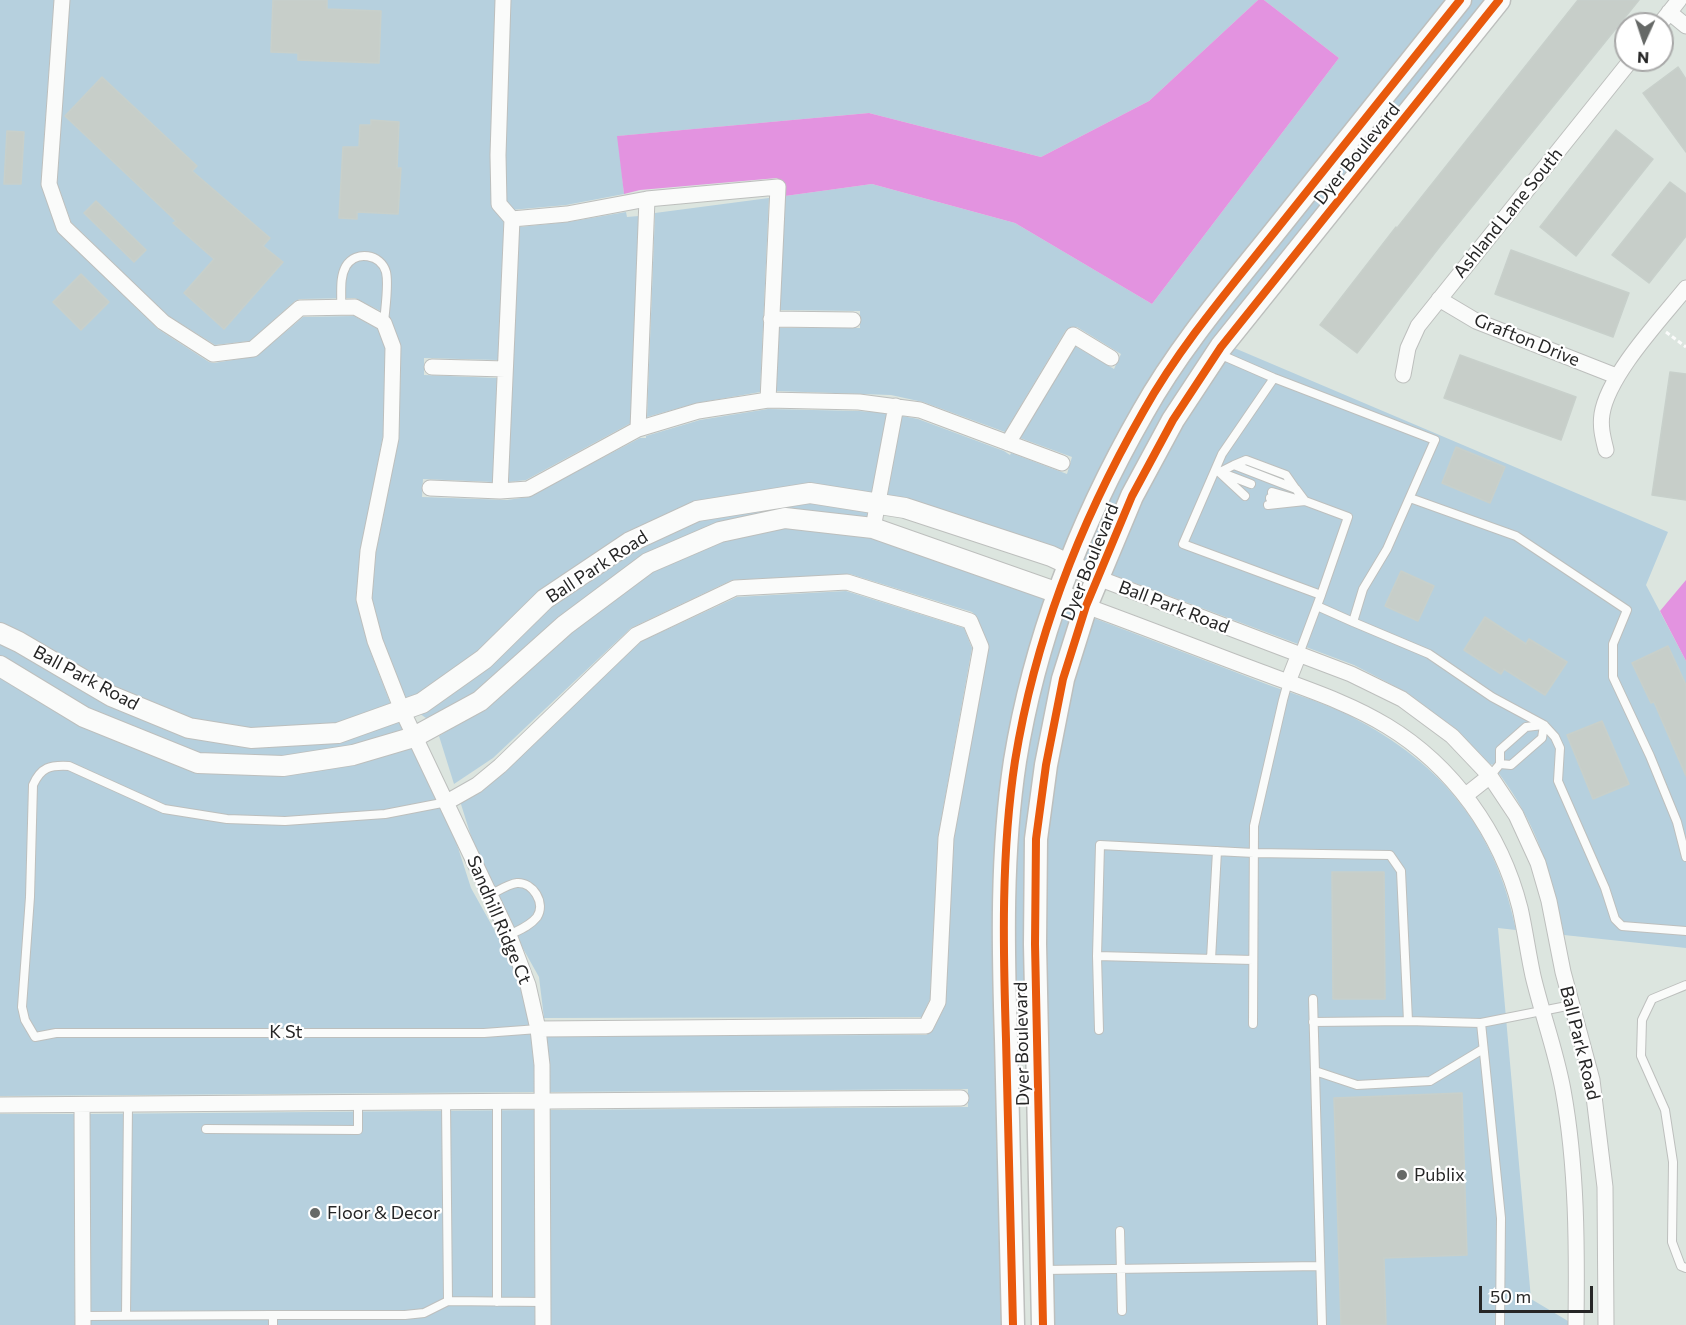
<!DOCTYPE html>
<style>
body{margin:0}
#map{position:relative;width:1686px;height:1325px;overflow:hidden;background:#dce5df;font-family:Commissioner,sans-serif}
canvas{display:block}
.north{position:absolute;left:1614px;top:12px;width:60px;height:60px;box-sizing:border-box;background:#fff;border:2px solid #a8a8a8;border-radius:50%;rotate:183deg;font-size:16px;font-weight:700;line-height:24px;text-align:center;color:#262626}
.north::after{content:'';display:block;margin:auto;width:21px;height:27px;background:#666967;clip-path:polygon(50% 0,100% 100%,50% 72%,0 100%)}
.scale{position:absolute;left:1479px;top:1286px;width:114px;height:27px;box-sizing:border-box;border:3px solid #262626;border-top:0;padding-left:8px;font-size:18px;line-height:21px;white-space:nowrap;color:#262626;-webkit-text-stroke:4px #fff;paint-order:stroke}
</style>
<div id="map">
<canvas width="1686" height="1325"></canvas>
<div class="north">N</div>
<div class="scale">50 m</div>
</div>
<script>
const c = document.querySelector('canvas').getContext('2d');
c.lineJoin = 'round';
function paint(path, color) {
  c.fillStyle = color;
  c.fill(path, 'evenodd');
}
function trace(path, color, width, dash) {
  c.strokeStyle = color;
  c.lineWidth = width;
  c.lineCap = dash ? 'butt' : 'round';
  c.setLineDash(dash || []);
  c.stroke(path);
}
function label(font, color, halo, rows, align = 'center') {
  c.font = font + ' Commissioner,sans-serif';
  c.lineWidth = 4.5;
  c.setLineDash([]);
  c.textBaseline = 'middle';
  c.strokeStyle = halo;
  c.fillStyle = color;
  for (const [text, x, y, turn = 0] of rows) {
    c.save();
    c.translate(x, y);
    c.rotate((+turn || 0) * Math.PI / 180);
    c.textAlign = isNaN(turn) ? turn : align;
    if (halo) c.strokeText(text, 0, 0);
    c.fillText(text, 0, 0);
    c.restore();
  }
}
paint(new Path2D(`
 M 0,0 L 54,0 L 41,183 L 57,231 L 158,329 L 209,362 L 214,363 L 257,356 L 303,317 L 354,316 L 378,329 L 386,348 L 383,436 L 361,549 L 356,598 L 368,645 L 391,705 L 337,725 L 252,729 L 191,719 L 114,688 L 23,634 L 0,623 Z
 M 69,0 L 1258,0 L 1149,101 L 1041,157 L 869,113 L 618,136 L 624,194 L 566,205 L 511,210 L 504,219 L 498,360 L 424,358 L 424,375 L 497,378 L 493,482 L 423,479 L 422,497 L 507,500 L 528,497 L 640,438 L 646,438 L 646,436 L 700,420 L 768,409 L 859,411 L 887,413 L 872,494 L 694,503 L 418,695 L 406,699 L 382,638 L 372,598 L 376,552 L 399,438 L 401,347 L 391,319 L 388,315 L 355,298 L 300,299 L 295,301 L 250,341 L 215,345 L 167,315 L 71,222 L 57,183 Z
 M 1264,0 L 1450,0 L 1194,320 L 1064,554 L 887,497 L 902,416 L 918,419 L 1004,451 L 1010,455 L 1011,453 L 1067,474 L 1072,457 L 1020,438 L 1075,346 L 1114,369 L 1121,354 L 1077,327 L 1066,330 L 1005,432 L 923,402 L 891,395 L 776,391 L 779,328 L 860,328 L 860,311 L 780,310 L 785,196 L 872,184 L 1015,223 L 1152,304 L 1339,58 Z
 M 1471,0 L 1489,0 L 1215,342 L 1094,567 L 1079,560 L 1150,414 L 1206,331 Z
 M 769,198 L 760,392 L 697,403 L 647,417 L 655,213 Z
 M 626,212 L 627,217 L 639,216 L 631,423 L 526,480 L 508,482 L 519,227 L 568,222 Z
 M 1232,347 L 1668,532 L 1646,585 L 1686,661 L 1686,948 L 1564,935 C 1555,892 1545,850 1523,811 C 1515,795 1503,779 1492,764 L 1491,765 L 1456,729 L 1406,692 L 1354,665 L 1108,573 L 1139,500 L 1179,425 Z
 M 810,502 L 868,512 L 867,519 L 792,510 L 791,508 L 778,508 L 778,511 L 718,524 L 476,694 L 430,721 L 419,713 L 550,606 L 634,550 L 699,520 Z
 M 785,527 L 871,537 L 1048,599 L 1007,763 L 1005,1325 L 550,1325 L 550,1110 L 968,1107 L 968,1089 L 549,1092 L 549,1064 L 546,1036 L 926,1035 L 933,1030 L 945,1006 L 954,839 L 988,649 L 977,617 L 972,612 L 850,574 L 732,580 L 631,628 L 493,758 L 454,784 L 439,736 L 485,708 L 570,632 L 651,570 L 722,541 Z
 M 846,591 L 964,628 L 972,648 L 938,837 L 930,999 L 922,1017 L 544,1018 L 539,977 L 485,881 L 460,801 L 502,772 L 640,642 L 737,597 Z
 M 1063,605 L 1076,611 L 1056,677 L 1026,1039 L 1013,996 L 1014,848 L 1035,693 Z
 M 1091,617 C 1147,638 1204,660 1261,682 C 1287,692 1316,700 1342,712 C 1437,758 1495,825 1516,930 L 1498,928 L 1531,1299 L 1568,1321 L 1568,1325 L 1051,1325 L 1044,840 L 1071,681 Z
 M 0,642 L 186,736 L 400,720 L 411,728 L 352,746 L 283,757 L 199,754 L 87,709 L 0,656 Z
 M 0,676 L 80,724 L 277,776 L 290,775 L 424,742 L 471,888 L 525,985 L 534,1065 L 534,1092 L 0,1096 Z
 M 534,1110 L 535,1325 L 91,1325 L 90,1114 Z
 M 0,1114 L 74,1114 L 75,1325 L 0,1325 Z`), '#b6d0de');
paint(new Path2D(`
 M 1258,0 L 1264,0 L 1339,58 L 1152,304 L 1015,223 L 872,184 L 785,196 L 785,187 L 777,178 L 640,190 L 624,194 L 617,136 L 869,113 L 1041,157 L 1149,101 Z
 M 1686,580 L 1686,661 L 1660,611 Z`), '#e393e0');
const building = new Path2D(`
 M 273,0 L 327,0 L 327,9 L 381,11 L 379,63 L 298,60 L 298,53 L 271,52 Z
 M 1578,0 L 1639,0 L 1441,245 L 1357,353 L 1320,325 L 1396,227 L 1397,228 Z
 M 1678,67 L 1686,79 L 1686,152 L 1643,93 Z
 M 102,77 L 197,166 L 192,171 L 270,238 L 263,246 L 283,262 L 224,329 L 184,293 L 214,259 L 173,223 L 176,221 L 65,116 Z
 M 371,120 L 399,122 L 397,168 L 401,168 L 398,214 L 357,212 L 357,219 L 339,218 L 343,147 L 359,147 L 360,125 L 371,125 Z
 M 1616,130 L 1653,159 L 1576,256 L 1540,227 Z
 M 7,131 L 24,132 L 21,184 L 4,184 Z
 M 1670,182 L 1686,194 L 1686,236 L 1649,283 L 1612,255 Z
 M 96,201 L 146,250 L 134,262 L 84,213 Z
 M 1511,250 L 1629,293 L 1613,337 L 1495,294 Z
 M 81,274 L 109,302 L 81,330 L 53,302 Z
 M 1460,355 L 1576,397 L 1561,440 L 1444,398 Z
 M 1670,372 L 1686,374 L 1686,500 L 1652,495 Z
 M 1456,447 L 1505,467 L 1490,503 L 1442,483 Z
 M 1401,571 L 1434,586 L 1418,621 L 1385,606 Z
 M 1485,617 L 1526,644 L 1529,639 L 1567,662 L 1545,695 L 1504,669 L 1501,674 L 1464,650 Z
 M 1668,646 L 1686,685 L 1686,776 L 1654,702 L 1651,703 L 1632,663 Z
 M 1602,721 L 1629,784 L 1593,799 L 1567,735 Z
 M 1332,872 L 1384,872 L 1385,999 L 1333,999 Z
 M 1462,1093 L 1467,1255 L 1384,1258 L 1386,1325 L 1341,1325 L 1334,1098 Z`);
paint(building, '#c7cec9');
trace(building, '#c8d0cb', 1.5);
const service = new Path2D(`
 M 341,307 C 342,294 339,278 346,266 C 356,250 381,254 386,272 C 389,285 385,309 384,323
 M 1219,354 L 1274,378 L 1435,440 L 1387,549 L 1363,589 L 1353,622 L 1429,654 L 1492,697 L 1544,725 L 1555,737 L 1560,748 L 1558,781 L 1605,888 L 1615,919 L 1622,926 L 1686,931
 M 1274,378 L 1222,454 L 1183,544 L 1321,595 L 1299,654
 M 1234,465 L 1246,460 L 1286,475 L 1295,488
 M 1218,471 L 1245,496
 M 1220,472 L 1234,465 L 1296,489 L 1305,501
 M 1225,474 L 1251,484
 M 1272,492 L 1300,500
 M 1270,498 L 1285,499
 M 1410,498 L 1516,536 L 1627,610 L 1613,644 L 1613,677 L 1650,756 L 1677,822 L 1686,857
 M 1268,505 L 1305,501 L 1348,517 L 1321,595
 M 1317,606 L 1353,622
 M 1500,764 L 1511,765 L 1542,738 L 1544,725
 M 1490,776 L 1500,764 L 1500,750 L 1526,727 L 1543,725
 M 447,802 L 385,814 L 285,821 L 227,819 L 164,809 L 69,766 C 50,765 41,767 33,785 L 30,897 L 22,1007 L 25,1020 L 35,1037 L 56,1033 L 484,1033 L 538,1029
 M 490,895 C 498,891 508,884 517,883 C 533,882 546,903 537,917 C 530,926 519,930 509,935
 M 1097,956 L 1100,845 L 1254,853 L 1390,855 L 1401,871 L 1408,1021 L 1481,1023 L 1572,1005
 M 1211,959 L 1217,851
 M 1686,985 L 1652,999 L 1642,1020 L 1641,1056 L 1665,1110 L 1673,1162 L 1672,1242 L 1681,1266 L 1686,1268
 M 1313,999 L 1322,1325
 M 1313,1022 L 1408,1021
 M 1481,1023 L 1501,1218 L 1500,1325
 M 1253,1024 L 1254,826 L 1283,700 L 1288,682
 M 1099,1030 L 1097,956 L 1253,960
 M 1315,1071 L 1357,1085 L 1430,1081 L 1483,1049
 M 446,1102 L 448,1301
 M 206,1129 L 358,1130 L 358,1103
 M 1120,1231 L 1122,1311
 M 1044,1270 L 1320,1266
 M 497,1302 L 497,1102
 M 273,1315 L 405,1315 L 424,1313 L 448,1301 L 542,1302
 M 83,1316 L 273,1315 L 273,1325
 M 126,1316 L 128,1104`);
const minor = new Path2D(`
 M 62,0 L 49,184 L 64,227 L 163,322 L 213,354 L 253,349 L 300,308 L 355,307 L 384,323 L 393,347 L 391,438 L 368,551 L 364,599 L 375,641 L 402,710 L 509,935 L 528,985 L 538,1029 L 542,1065 L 543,1325
 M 503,0 L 498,155 L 499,204 L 512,219
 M 1669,12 L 1686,26
 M 1660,24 L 1679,0
 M 1439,299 L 1476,321 L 1616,376
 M 771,319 L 853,320
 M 432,367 L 505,369
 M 1403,375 L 1408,348 L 1418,326 L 1631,60
 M 638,429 L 647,199
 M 1008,443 L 1073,335 L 1111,358
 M 1606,450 C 1603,438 1600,427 1602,414 C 1608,375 1661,319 1686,288
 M 430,488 L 500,491 L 528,489 L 638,429 L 698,411 L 768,400 L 859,402 L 920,410 L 1062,463
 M 500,491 L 512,219 L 567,214 L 647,199 L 778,187 L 768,400
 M 873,528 L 896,406
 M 1098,578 L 1351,674 L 1402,699 L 1452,736 L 1490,776 L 1516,815 L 1538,863 L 1549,901 L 1563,972 L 1592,1080 L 1605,1187 L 1606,1325
 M 1086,606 C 1144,627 1202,650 1261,672 C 1303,688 1348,702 1387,726 C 1453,766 1501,833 1520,908 C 1525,930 1528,953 1533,976 C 1542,1014 1556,1051 1563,1090 C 1577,1167 1577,1247 1576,1325
 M 1288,682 L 1299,654
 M 1466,795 L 1490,776
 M 447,802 L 477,785 L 500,766 L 636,635 L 735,588 L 847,582 L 970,621 L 981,647 L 946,838 L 938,1002 L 926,1026 L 538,1029
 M 0,1105 L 961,1098
 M 82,1105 L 83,1325`);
const tertiary = new Path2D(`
 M 0,633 L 19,642 L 111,696 L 189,728 L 251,738 L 338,733 L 422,703 L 484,659 L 545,599 L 630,542 L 697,511 L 810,493 L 905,508 L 1051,556 L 1098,578
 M 0,666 L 84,717 L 198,763 L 283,766 L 353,755 L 414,737 L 480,701 L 565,625 L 648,563 L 720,532 L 785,518 L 873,528 L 1058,593 L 1086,606`);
const secondary = new Path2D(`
 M 1013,1325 C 1011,1230 1008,1134 1006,1039 C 1003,947 1001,853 1015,761 C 1035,638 1081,520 1143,412 C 1180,346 1230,288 1277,229 C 1338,153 1399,76 1460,0
 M 1043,1325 L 1035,944 L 1036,839 L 1046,765 L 1063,679 L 1086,606 L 1132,496 L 1173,420 L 1221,347 L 1499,0`);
trace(service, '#bdbfbd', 10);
trace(minor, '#bdbfbd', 17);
trace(tertiary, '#bdbfbd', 22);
trace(secondary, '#bdbfbd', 25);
trace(new Path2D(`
 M 1666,332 L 1686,347`), '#fafbfa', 3, [4.5, 3]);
trace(service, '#fafbfa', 8);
trace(minor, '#fafbfa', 15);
trace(tertiary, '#fafbfa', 20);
trace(secondary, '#fafbfa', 22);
trace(new Path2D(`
 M 1013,1325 C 1011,1230 1008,1134 1006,1039 C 1003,947 1001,853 1015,761 C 1035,638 1081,520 1143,412 C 1180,346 1230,288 1277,229 C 1338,153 1399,76 1460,0
 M 1043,1325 L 1035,944 L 1036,839 L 1046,765 L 1063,679 L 1086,606 L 1132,496 L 1173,420 L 1221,347 L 1499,0`), '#e8590c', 8);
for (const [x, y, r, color] of [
 [1402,1175,6,"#666967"],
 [315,1213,6,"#666967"]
]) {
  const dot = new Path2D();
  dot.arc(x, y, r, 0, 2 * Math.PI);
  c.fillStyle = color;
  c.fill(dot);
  trace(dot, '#fff', 2);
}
label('18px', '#262626', '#fff', [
 ["Dyer Boulevard",1357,154,-51],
 ["Ashland Lane South",1508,213,-51],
 ["Grafton Drive",1527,340,22],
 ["Dyer Boulevard",1090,562,-68],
 ["Ball Park Road",597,567,-33],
 ["Ball Park Road",1174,607,21],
 ["Ball Park Road",86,678,28],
 ["Sandhill Ridge Ct",499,920,67],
 ["K St",286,1032],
 ["Ball Park Road",1580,1043,76],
 ["Dyer Boulevard",1022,1044,-91]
]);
label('18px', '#262626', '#fff', [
 ["Publix",1414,1175],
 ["Floor & Decor",327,1213]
], 'left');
</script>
